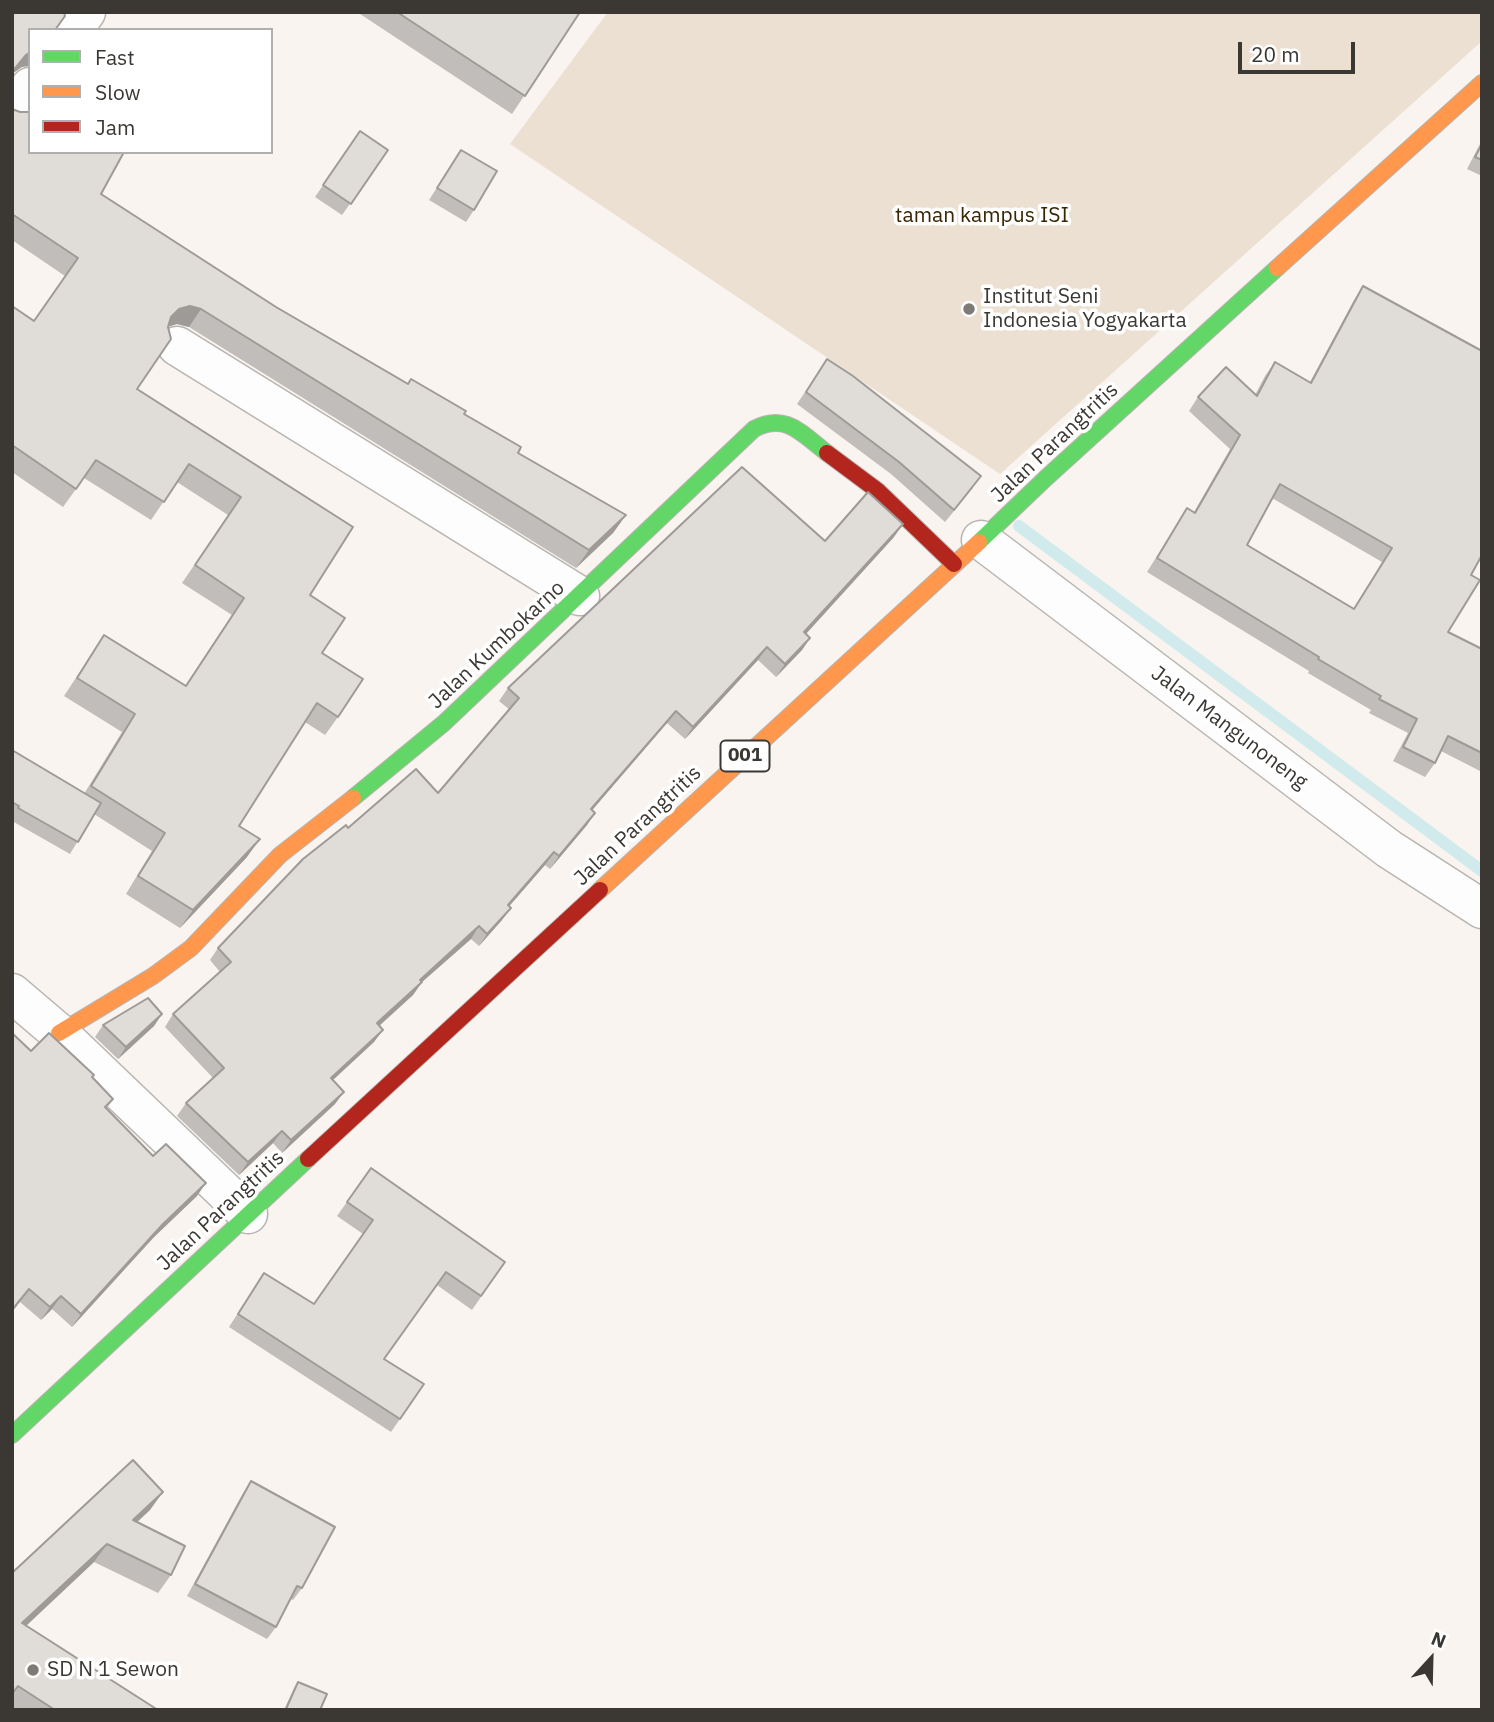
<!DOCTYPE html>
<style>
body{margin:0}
#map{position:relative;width:1494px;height:1722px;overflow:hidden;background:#f9f4ef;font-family:"IBM Plex Sans",sans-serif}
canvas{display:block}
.frame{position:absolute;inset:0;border:14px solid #3b3834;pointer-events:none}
.legend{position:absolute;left:28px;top:28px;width:245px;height:126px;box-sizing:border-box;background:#fff;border:2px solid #b1afae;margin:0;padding:9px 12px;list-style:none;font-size:21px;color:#3b3834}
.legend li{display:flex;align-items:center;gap:14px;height:35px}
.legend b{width:35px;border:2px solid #b1afae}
.north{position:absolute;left:1396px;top:1624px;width:70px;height:70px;-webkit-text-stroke:5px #fff;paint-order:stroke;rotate:22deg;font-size:19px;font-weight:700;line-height:28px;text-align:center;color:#3b3834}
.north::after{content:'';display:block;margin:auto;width:24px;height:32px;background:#3b3834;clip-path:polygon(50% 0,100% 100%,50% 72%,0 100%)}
.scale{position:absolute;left:1238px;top:42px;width:117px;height:32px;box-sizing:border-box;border:4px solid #3b3834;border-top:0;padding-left:9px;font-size:21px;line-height:24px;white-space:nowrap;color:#3b3834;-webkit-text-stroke:5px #fff;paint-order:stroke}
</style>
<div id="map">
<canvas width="1494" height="1722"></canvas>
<div class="frame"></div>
<ul class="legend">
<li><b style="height:9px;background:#63d668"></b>Fast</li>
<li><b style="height:9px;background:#ff974d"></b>Slow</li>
<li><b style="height:9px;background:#b3261e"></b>Jam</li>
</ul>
<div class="north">N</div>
<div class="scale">20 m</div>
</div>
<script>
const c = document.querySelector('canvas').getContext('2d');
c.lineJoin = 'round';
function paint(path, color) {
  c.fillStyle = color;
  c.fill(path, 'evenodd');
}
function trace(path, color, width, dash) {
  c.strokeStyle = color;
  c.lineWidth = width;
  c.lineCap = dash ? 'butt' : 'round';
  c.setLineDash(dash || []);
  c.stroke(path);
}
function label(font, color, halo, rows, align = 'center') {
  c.font = font + ' "IBM Plex Sans",sans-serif';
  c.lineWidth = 7;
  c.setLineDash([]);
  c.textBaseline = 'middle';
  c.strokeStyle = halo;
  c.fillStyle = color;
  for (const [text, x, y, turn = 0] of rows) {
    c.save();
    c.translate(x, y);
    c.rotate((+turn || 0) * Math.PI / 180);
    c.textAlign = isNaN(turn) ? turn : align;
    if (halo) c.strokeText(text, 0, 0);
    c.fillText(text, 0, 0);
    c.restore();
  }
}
paint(new Path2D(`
 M 608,12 L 1482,12 L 1482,41 L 1000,474 L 510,144 Z`), '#ebe0d1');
trace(new Path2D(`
 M 1019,526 L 1482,871`), '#d1eaeb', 12);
const street = new Path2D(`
 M 73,30 L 86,12
 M 12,109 L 30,87
 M 177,346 L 580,596
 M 981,540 L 1389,849 L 1482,909
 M 12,993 L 59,1033 L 248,1214`);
const fast = new Path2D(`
 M 979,542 L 1046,478 L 1277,268
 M 353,798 L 444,723 L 754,429 C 786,412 802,434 827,453
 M 12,1435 L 308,1159`);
const slow = new Path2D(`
 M 1277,268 L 1482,83
 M 600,890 L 979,542
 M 59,1033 L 153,976 L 191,948 L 280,855 L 353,798`);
const jam = new Path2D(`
 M 827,453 L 878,491 L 954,564
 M 308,1159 L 600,890`);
trace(street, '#b8b4b0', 41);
trace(fast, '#b8b4b0', 18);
trace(slow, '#b8b4b0', 18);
trace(jam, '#b8b4b0', 18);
trace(street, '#fefdfd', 38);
trace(fast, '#63d668', 16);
trace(slow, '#ff974d', 16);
trace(jam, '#b3261e', 16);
paint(new Path2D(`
 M 357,12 L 580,12 L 512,114 Z
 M 12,109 L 101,194 L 276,307 L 408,383 L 464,414 L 518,453 L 626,515 L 613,533 L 576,568 L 189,327 L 177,324 L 168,327 L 137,389 L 353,527 L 310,595 L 338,717 L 325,735 L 305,722 L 239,826 L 247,857 L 180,928 L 126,894 L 152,851 L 94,814 L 70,854 L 12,821 L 12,750 L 84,794 L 122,732 L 64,696 L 104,635 L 185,686 L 232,615 L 182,583 L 228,515 L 177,482 L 151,520 L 84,478 L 63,507 L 12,472 L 12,306 L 34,320 L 65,276 L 12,240 Z
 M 360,131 L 388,150 L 342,215 L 315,197 Z
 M 1482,140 L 1482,176 L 1467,169 Z
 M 461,150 L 474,210 L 466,222 L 429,200 Z
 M 1363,286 L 1471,575 L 1448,632 L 1482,649 L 1482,772 L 1441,751 L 1435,763 L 1425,777 L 1393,761 L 1408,733 L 1369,713 L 1371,710 L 1308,673 L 1309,671 L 1147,572 L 1187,508 L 1194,512 L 1230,449 L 1189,411 L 1198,397 L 1255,395 L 1265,376 L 1275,362 L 1310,382 L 1354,300 ZM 1272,498 L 1382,562 L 1354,609 L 1247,545 Z
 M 827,359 L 973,488 L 945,522 L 891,474 L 797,404 Z
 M 894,537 L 806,633 L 810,638 L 802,650 L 776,677 L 758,660 L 685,739 L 667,723 L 592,810 L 587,825 L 550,869 L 545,865 L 509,906 L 502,920 L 479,946 L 471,939 L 422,982 L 413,995 L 379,1026 L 374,1042 L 333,1080 L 335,1104 L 282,1153 L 273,1143 L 239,1175 L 177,1116 L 186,1103 L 213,1078 L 165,1027 L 173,1014 L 220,972 L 210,960 L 218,948 L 348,828 L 438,793 L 510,710 L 499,701 L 508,688 L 825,541 Z
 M 162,1014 L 154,1026 L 118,1059 L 95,1037 L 103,1025 Z
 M 12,1033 L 31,1051 L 94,1075 L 92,1078 L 113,1099 L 107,1108 L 153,1156 L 197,1196 L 154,1237 L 72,1327 L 52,1309 L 41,1320 L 20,1302 L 12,1312 Z
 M 371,1168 L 505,1262 L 472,1310 L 437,1285 L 384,1359 L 424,1384 L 391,1432 L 229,1327 L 264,1273 L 314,1304 L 363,1234 L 337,1216 Z
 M 251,1481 L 302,1588 L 293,1600 L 291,1599 L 276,1627 L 267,1639 L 187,1596 L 243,1493 Z
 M 150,1510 L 137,1522 L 171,1575 L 158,1593 L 94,1562 L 26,1626 L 158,1710 L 12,1709 L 12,1573 Z
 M 298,1682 L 320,1710 L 284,1710 L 294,1688 Z`), '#c1bdba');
paint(new Path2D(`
 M 30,52 L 30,66 L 22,67 L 12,74 L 12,72 L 26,55 Z
 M 190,306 L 201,309 L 189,327 L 177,324 L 166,327 L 171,317 L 179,309 Z
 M 626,515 L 613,533 L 576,568 L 589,550 Z
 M 903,524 L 894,537 L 796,645 L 804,632 Z
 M 810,638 L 802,650 L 776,677 L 785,664 Z
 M 767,647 L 758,660 L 685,739 L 693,727 Z
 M 676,711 L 667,723 L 582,822 L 591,809 Z
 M 595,813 L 587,825 L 550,869 L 559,856 Z
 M 260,839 L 247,857 L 180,928 L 193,910 Z
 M 554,852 L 545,865 L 499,918 L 508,905 Z
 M 511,908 L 502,920 L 479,946 L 487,934 Z
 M 479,926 L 471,939 L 422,982 L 413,995 L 368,1036 L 377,1023 L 420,980 Z
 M 162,1014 L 154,1026 L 118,1059 L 126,1047 Z
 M 383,1030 L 374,1042 L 322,1090 L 331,1078 Z
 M 344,1092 L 335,1104 L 282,1153 L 291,1140 Z
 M 282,1131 L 273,1143 L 239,1175 L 248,1162 Z
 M 206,1183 L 197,1196 L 154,1237 L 72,1327 L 81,1314 L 163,1224 Z
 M 61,1296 L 52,1309 L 41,1320 L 50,1307 Z
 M 163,1492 L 150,1510 L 120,1538 L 133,1520 Z
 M 107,1544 L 94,1562 L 12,1639 L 22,1623 Z`), '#9d9a97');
const building = new Path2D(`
 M 12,12 L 64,12 L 65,16 L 55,30 L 30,30 L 30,52 L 26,55 L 12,72 Z
 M 397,12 L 580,12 L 525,96 Z
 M 12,109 L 20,112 L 30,112 L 30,152 L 124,152 L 101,194 L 276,307 L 408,384 L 411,379 L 466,411 L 464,414 L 521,447 L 518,453 L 626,515 L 589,550 L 201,309 L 190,306 L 179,309 L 171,317 L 168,327 L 171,339 L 137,389 L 353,527 L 310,595 L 345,618 L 322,653 L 363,679 L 338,717 L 317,703 L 239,826 L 260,839 L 193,910 L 138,876 L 165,833 L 91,786 L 135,714 L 77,678 L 104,635 L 186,686 L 244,598 L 195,565 L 241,497 L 189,464 L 164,502 L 96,460 L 76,489 L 12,445 L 12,306 L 34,321 L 78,258 L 12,214 Z
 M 360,131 L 388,150 L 351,204 L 323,185 Z
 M 1482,144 L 1482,160 L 1475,157 Z
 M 461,150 L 497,171 L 474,210 L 437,188 Z
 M 1363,286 L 1482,351 L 1482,555 L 1471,575 L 1480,580 L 1448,632 L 1482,649 L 1482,753 L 1448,736 L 1435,763 L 1403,747 L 1417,719 L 1379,699 L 1381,696 L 1318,659 L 1319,657 L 1157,558 L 1187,508 L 1195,513 L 1240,435 L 1198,397 L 1226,367 L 1257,396 L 1275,362 L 1311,383 ZM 1280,484 L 1392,548 L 1354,609 L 1247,545 Z
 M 827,359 L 853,376 L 981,476 L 954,510 L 899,462 L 806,392 Z
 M 742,467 L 825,541 L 868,492 L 903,524 L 804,632 L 810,638 L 785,664 L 767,647 L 693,727 L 676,711 L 591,809 L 595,813 L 559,856 L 554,852 L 508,905 L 511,908 L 487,934 L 479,926 L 420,980 L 422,982 L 377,1023 L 383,1030 L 331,1078 L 344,1092 L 291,1140 L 282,1131 L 248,1162 L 186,1103 L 224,1068 L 173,1014 L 231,962 L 218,948 L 303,859 L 346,825 L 348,828 L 416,769 L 438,793 L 519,698 L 508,688 Z
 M 12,750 L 101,803 L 78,842 L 18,808 L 19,806 L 12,802 Z
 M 148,998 L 162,1014 L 126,1047 L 103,1025 Z
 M 12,1033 L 31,1051 L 49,1033 L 94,1075 L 92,1077 L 113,1099 L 105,1107 L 153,1156 L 166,1144 L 206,1183 L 163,1224 L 81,1314 L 61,1296 L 50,1307 L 29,1289 L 12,1310 Z
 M 371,1168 L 505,1262 L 481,1296 L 446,1272 L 384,1359 L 424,1384 L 400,1419 L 238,1314 L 264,1273 L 314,1304 L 373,1220 L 347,1202 Z
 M 133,1460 L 163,1492 L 133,1520 L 185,1546 L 171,1575 L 107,1544 L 22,1623 L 158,1710 L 55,1710 L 18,1686 L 12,1694 L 12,1573 Z
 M 251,1481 L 335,1527 L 302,1588 L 297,1586 L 276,1627 L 195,1584 Z
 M 298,1682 L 327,1694 L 320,1710 L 286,1709 Z`);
paint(building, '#e0dcd8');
trace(building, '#9d9a97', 2);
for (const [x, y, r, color] of [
 [969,309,7,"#7e7a75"],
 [33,1670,7,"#7e7a75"]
]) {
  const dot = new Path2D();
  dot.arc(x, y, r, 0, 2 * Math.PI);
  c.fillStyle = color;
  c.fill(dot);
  trace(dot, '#fff', 2.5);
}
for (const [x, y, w] of [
 [745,756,49]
]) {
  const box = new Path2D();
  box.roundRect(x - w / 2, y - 15.5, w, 31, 5);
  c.fillStyle = '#fff';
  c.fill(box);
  trace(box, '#3b3834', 2);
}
label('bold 19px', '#3b3834', null, [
 ["001",745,756]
]);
label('21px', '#392403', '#fff', [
 ["taman kampus ISI",982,216]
]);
label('21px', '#3b3834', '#fff', [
 ["Institut Seni",983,297],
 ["Indonesia Yogyakarta",983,321],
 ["SD N 1 Sewon",47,1670]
], 'left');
label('21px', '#3b3834', '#fff', [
 ["Jalan Parangtritis",1055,443,-43],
 ["Jalan Kumbokarno",497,645,-43],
 ["Jalan Mangunoneng",1229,728,37],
 ["Jalan Parangtritis",638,826,-43],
 ["Jalan Parangtritis",221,1211,-43]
]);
</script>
